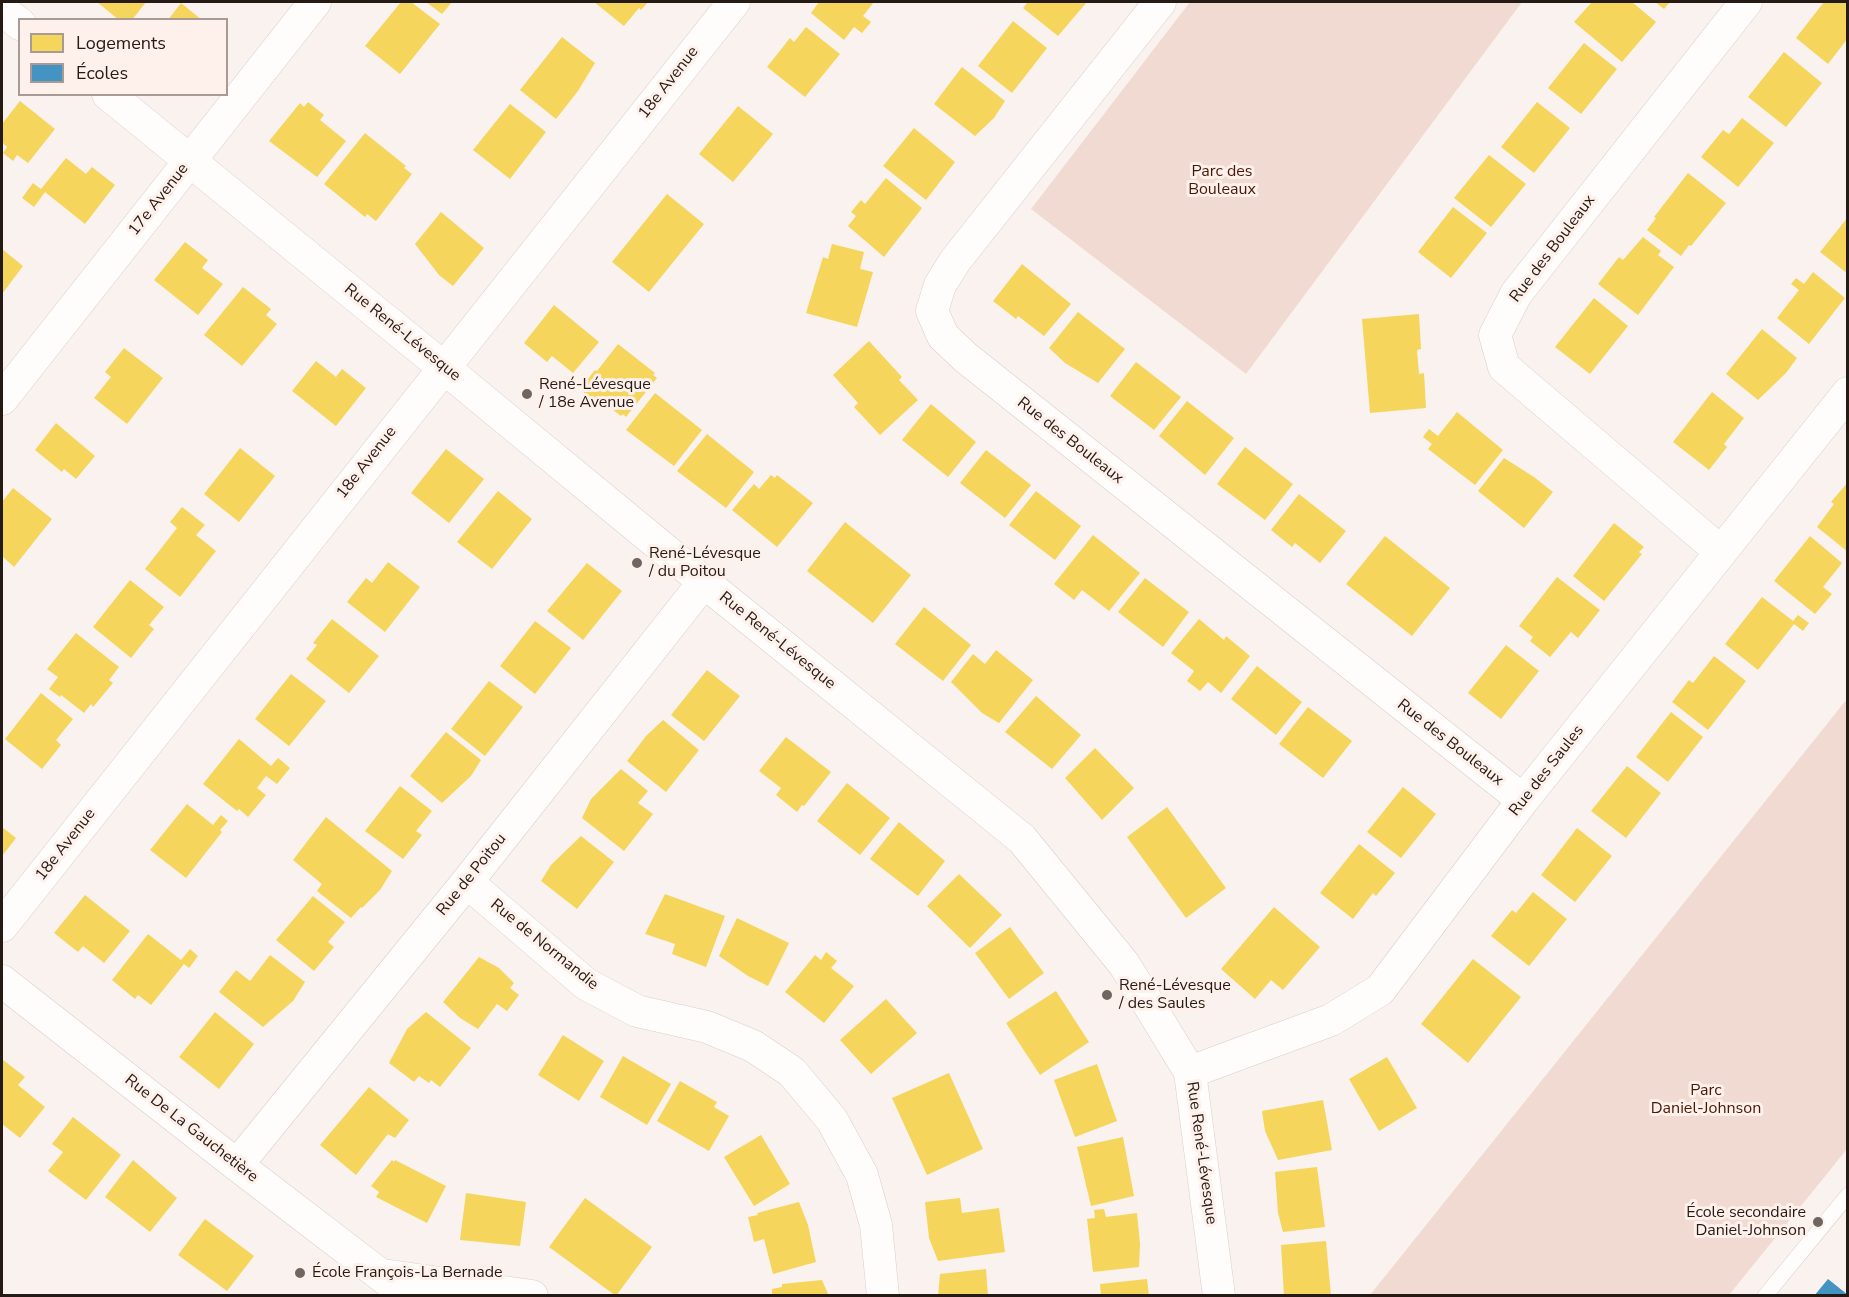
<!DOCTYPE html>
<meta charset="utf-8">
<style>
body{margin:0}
#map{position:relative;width:1849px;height:1297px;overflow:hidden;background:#faf2ee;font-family:"Nunito Sans",sans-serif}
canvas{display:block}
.frame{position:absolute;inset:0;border:3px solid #261a15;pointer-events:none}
.legend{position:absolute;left:18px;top:18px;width:210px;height:78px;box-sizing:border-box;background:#fef0ea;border:2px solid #a89a95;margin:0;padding:8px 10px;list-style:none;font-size:18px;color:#261a15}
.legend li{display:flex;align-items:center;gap:12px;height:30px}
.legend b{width:30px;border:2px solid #a89a95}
</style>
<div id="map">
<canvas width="1849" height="1297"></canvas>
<div class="frame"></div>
<ul class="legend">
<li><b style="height:16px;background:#f6d55c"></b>Logements</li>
<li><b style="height:16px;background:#4393c3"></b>Écoles</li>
</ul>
</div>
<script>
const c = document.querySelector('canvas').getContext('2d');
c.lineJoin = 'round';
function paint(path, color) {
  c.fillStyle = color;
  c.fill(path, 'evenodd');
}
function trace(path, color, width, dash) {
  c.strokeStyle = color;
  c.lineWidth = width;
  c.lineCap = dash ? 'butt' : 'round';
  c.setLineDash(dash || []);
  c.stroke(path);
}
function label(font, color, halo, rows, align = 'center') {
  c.font = font + ' "Nunito Sans",sans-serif';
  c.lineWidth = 6;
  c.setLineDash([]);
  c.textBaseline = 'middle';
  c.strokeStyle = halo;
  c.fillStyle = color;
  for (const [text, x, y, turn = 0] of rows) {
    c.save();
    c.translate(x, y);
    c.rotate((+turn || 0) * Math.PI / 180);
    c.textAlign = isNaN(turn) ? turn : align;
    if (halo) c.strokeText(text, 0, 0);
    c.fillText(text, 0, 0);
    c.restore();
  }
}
paint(new Path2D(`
 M 1190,2 L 1522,2 L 1246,374 L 1031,209 Z
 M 1847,699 L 1847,1149 L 1729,1295 L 1370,1295 Z`), '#f1dad1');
paint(new Path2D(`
 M 97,2 L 146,2 L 132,20 L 119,20 Z
 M 401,2 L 411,2 L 440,24 L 400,74 L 365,46 Z
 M 426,2 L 452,2 L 442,14 Z
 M 594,2 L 648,2 L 641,10 L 639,8 L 624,26 Z
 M 819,2 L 874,2 L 863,16 L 871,22 L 862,33 L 854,27 L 844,40 L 811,13 Z
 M 1028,2 L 1087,2 L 1058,36 L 1023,8 Z
 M 1592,2 L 1632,2 L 1656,22 L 1622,62 L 1574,22 Z
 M 1655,2 L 1670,2 L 1664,9 Z
 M 1824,2 L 1845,2 L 1848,4 L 1848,38 L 1828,64 L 1796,38 Z
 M 181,3 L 202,20 L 168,20 Z
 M 1013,21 L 1047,48 L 1012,93 L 978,66 Z
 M 806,27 L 840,54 L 805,97 L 767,67 L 790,38 L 794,42 Z
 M 562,37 L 595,63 L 578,91 L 556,119 L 520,90 Z
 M 1584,43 L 1617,69 L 1581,114 L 1548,88 Z
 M 1784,52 L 1822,83 L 1786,127 L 1748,97 Z
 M 962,67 L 1005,101 L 994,118 L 975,136 L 934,104 Z
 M 20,101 L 55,129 L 28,163 L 17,155 L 13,161 L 3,153 L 7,147 L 2,142 L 2,124 Z
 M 308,102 L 324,115 L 320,120 L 346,141 L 317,177 L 269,141 L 300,103 L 304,107 Z
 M 1537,102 L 1570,128 L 1534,173 L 1501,147 Z
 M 510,104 L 546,132 L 510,179 L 473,150 Z
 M 738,106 L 773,134 L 733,182 L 699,154 Z
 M 1742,118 L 1774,143 L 1738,187 L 1701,157 L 1723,130 L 1729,134 Z
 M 914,128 L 955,162 L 926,200 L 883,166 Z
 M 365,133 L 406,166 L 404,168 L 412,174 L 376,221 L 367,214 L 365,217 L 324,184 Z
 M 1489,155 L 1526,184 L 1491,227 L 1454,198 Z
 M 66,158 L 86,174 L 92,167 L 115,185 L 85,224 L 45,192 L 34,207 L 22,198 L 33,183 L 41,189 Z
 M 1688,173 L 1726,203 L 1691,246 L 1689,245 L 1681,256 L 1647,230 L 1656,218 L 1654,217 Z
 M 886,178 L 922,208 L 884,257 L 848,226 L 856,216 L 851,212 L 861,200 L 865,204 Z
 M 667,194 L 704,224 L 649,292 L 612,262 Z
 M 1453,207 L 1487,233 L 1451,278 L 1418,252 Z
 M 441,212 L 484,248 L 453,286 L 439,275 L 415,244 Z
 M 1848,217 L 1848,274 L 1820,252 Z
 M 1643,237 L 1661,251 L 1658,255 L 1674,267 L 1638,315 L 1598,284 L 1619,257 L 1623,260 Z
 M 185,242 L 208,260 L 202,268 L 223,284 L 198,315 L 154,280 Z
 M 832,244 L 864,252 L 860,269 L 873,272 L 857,327 L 806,313 L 823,257 L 828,259 Z
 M 2,249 L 23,266 L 2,294 Z
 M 1022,264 L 1071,304 L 1044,336 L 1018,316 L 1016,319 L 993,301 Z
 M 1813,272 L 1845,298 L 1809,344 L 1777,318 L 1799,290 L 1791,284 L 1796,278 L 1804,284 Z
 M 243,287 L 271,309 L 266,315 L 277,324 L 242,366 L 204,335 Z
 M 1594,298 L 1628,326 L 1590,374 L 1555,347 Z
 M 554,305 L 599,342 L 573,373 L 552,356 L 547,362 L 524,343 Z
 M 1078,312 L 1125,349 L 1098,383 L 1065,363 L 1049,348 Z
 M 1419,314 L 1421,349 L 1417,350 L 1419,374 L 1424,373 L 1426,408 L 1370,413 L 1362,319 Z
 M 1762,329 L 1797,358 L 1786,373 L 1758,400 L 1726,374 Z
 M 869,341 L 902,377 L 899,380 L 918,400 L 880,435 L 854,407 L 858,403 L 833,375 Z
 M 618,344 L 655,373 L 653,375 L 657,378 L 626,417 L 623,414 L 621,416 L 608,406 L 606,409 L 582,391 L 588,383 L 586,381 L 595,370 L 597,371 Z
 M 124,348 L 163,378 L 127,424 L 94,398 L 111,377 L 105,372 Z
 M 316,361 L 336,377 L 342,369 L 366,388 L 336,426 L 292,391 Z
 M 1136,362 L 1181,397 L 1154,430 L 1110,396 Z
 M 1712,392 L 1744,418 L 1724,444 L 1727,447 L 1709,470 L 1673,442 Z
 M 655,393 L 702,430 L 674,466 L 626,430 Z
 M 1187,401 L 1234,438 L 1205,475 L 1159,436 Z
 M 931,404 L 976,442 L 948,477 L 902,440 Z
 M 1457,412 L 1503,450 L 1475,485 L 1428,449 L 1432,444 L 1423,437 L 1429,429 L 1438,436 Z
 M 56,423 L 95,456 L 76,479 L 64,469 L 62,472 L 35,450 Z
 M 707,434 L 754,472 L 726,508 L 677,471 Z
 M 1245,447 L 1293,484 L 1265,520 L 1217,484 Z
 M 240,448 L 275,476 L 239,522 L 204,494 Z
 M 446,449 L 484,479 L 449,523 L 411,493 Z
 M 986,450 L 1031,485 L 1005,518 L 960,483 Z
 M 1504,458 L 1534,477 L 1553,492 L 1524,528 L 1478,491 Z
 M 771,475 L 775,478 L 777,475 L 813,503 L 777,547 L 732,510 L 754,484 L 759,489 Z
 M 1848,482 L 1848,552 L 1817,527 L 1834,504 L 1831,502 Z
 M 13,488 L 52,519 L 14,567 L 2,556 L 2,502 Z
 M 498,491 L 532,519 L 492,569 L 457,542 Z
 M 1036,491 L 1081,526 L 1055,560 L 1009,525 Z
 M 1299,494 L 1346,531 L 1320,563 L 1295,543 L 1292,547 L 1271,530 Z
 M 182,507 L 205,525 L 196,535 L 216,551 L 180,597 L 145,569 L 177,528 L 170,522 Z
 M 845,522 L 911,575 L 873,623 L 807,571 Z
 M 1614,523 L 1644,547 L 1639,552 L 1642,554 L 1604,601 L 1573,576 Z
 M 1093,535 L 1140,573 L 1109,611 L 1082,590 L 1074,600 L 1054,584 Z
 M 1385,536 L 1450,588 L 1412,636 L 1346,584 Z
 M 1810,536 L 1842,563 L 1823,587 L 1832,594 L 1815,614 L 1774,581 Z
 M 388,562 L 420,587 L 385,632 L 347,602 L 366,578 L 372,583 Z
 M 587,563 L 622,591 L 583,640 L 547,611 Z
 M 1557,577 L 1600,610 L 1578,638 L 1571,632 L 1550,657 L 1530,641 L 1533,637 L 1519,626 Z
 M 1145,578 L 1189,612 L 1163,647 L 1118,612 Z
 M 130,580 L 164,607 L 149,625 L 154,629 L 131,658 L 93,627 Z
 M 1762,597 L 1793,621 L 1798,615 L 1809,623 L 1803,631 L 1794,624 L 1758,670 L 1725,644 Z
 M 924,607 L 971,645 L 943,681 L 895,644 Z
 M 332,619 L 379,656 L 349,693 L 306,659 L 317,645 L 313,643 Z
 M 1199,619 L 1224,640 L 1226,636 L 1250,656 L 1221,693 L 1208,682 L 1200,691 L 1187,681 L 1194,671 L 1171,653 Z
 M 535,621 L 571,648 L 535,694 L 500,666 Z
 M 76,633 L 119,667 L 109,680 L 113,683 L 93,707 L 91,704 L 84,713 L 61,695 L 60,697 L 49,689 L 58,677 L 47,669 Z
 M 1506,645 L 1539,671 L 1501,719 L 1468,693 Z
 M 996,650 L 1033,680 L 999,723 L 982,713 L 951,682 L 973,654 L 985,664 Z
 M 1714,656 L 1746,681 L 1708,730 L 1672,702 L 1689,680 L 1693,683 Z
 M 1257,666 L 1302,702 L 1276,735 L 1231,699 Z
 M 707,670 L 740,696 L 704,741 L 671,715 Z
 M 291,674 L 326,701 L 289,746 L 255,719 Z
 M 489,681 L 523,707 L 485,756 L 451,729 Z
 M 41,693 L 73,719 L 56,740 L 61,745 L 42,769 L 5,739 Z
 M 1036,696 L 1081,735 L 1052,769 L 1005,732 Z
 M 1308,707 L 1352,741 L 1323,778 L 1279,744 Z
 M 1671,712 L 1703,737 L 1668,782 L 1636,757 Z
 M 663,720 L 699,750 L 666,792 L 627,761 L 646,736 Z
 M 446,732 L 481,760 L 471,776 L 442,803 L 410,776 Z
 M 786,737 L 831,772 L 804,806 L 802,805 L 797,812 L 776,795 L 781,788 L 759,771 Z
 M 239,739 L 271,766 L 278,758 L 290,768 L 277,784 L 266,776 L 257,788 L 266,795 L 248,817 L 239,809 L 237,811 L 203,784 Z
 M 1095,748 L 1134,788 L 1102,820 L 1065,778 Z
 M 1627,766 L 1661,793 L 1626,838 L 1591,811 Z
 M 621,769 L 648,791 L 638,803 L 653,814 L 624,851 L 582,818 L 591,799 Z
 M 847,783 L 890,818 L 860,855 L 817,821 Z
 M 400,786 L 432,811 L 416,831 L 422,835 L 403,859 L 365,831 Z
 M 1403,787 L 1436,814 L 1401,858 L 1367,832 Z
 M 187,804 L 213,825 L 221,815 L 228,821 L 220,830 L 222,832 L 186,878 L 150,850 Z
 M 1167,807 L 1226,888 L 1186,918 L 1127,837 Z
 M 326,817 L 392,871 L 380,890 L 362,908 L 361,907 L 351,918 L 317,891 L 322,884 L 293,860 Z
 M 899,822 L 945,861 L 918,896 L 870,859 Z
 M 2,827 L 16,838 L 2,856 Z
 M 1577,828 L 1612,856 L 1575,902 L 1541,875 Z
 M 581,836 L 614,862 L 577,909 L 541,881 L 551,865 Z
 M 1359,844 L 1395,873 L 1376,896 L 1373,893 L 1353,919 L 1320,893 Z
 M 959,874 L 1002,915 L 970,948 L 927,906 Z
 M 1533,892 L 1567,919 L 1529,966 L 1491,936 L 1512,910 L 1516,913 Z
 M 665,894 L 725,916 L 706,967 L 672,954 L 675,944 L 645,934 Z
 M 85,895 L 130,931 L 104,963 L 83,946 L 78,952 L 54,933 Z
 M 313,896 L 345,922 L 328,942 L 334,947 L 314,971 L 276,940 Z
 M 1274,907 L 1320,947 L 1283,990 L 1271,980 L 1255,999 L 1221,969 Z
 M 737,918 L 789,943 L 768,986 L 748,976 L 719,956 Z
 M 1010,927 L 1044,973 L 1009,999 L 975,953 Z
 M 148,934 L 181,960 L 190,949 L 198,956 L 189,968 L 184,964 L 151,1005 L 138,995 L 135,999 L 112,980 Z
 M 826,952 L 837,961 L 831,968 L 854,986 L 824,1023 L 785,992 L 815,955 L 821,960 Z
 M 270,955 L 305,982 L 293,1001 L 263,1027 L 219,992 L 236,970 L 250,981 Z
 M 479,957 L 499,968 L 514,983 L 510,988 L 519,995 L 507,1011 L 497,1004 L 478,1029 L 460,1018 L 443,1002 Z
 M 1473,959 L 1521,997 L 1468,1063 L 1421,1024 Z
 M 1056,991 L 1089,1042 L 1040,1075 L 1006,1023 Z
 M 886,999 L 917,1033 L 871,1074 L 840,1040 Z
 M 215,1012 L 254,1044 L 219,1089 L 179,1057 Z
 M 426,1012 L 471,1048 L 440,1087 L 431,1080 L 429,1083 L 419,1076 L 414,1082 L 389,1063 L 407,1029 Z
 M 563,1035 L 604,1061 L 579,1101 L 538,1075 Z
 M 623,1056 L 671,1084 L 647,1125 L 600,1097 Z
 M 1387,1057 L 1417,1108 L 1379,1131 L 1349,1079 Z
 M 2,1059 L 25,1077 L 18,1085 L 45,1107 L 20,1138 L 2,1124 Z
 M 1097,1064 L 1117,1121 L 1075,1137 L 1054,1080 Z
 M 949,1073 L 983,1149 L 927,1175 L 892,1098 Z
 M 680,1081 L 717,1102 L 714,1107 L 729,1116 L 709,1151 L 657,1121 Z
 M 369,1087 L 409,1120 L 395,1138 L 388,1134 L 356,1175 L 320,1145 Z
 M 1323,1100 L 1332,1150 L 1278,1160 L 1265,1131 L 1262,1111 Z
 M 73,1117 L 121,1155 L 86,1200 L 48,1171 L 63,1152 L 52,1144 Z
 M 761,1135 L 790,1184 L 754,1206 L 724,1157 Z
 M 1123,1137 L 1134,1196 L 1091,1206 L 1077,1147 Z
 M 133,1160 L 177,1198 L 150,1232 L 105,1197 Z
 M 392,1160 L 394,1162 L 395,1160 L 446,1186 L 427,1223 L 376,1197 L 379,1192 L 371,1186 Z
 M 1317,1167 L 1325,1227 L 1283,1232 L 1278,1213 L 1275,1172 Z
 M 466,1193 L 526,1202 L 520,1246 L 460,1240 Z
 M 585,1198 L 652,1247 L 616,1296 L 549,1247 Z
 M 960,1198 L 962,1213 L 999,1208 L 1005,1252 L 938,1261 L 929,1238 L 925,1202 Z
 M 799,1202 L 808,1225 L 816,1262 L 773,1274 L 764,1239 L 754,1242 L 748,1217 L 758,1215 L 757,1213 Z
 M 1104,1209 L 1106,1217 L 1137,1213 L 1140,1244 L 1139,1267 L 1093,1272 L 1087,1219 L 1095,1218 L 1094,1210 Z
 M 205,1219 L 254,1256 L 227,1291 L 178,1255 Z
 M 1326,1241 L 1331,1296 L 1284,1296 L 1281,1245 Z
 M 986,1269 L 988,1296 L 938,1296 L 940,1274 Z
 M 1147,1279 L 1149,1296 L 1101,1296 L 1100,1284 Z
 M 822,1280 L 829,1296 L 772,1296 L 772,1289 L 782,1287 L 782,1284 Z`), '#f6d55c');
paint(new Path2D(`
 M 1828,1279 L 1848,1295 L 1848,1296 L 1814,1296 Z`), '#4393c3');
const lane = new Path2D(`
 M 1765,1296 L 1848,1195`);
const street = new Path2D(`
 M 1160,2 L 955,261 L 940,285 L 932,311 L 943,336 L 965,357 L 1523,800
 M 2,10 L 20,24
 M 108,94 L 443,367 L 704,582 L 1022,839 L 1124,964 L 1190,1072 L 1219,1296
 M 2,399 L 315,2
 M 1721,552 L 1504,367 L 1495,335 L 1516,294 L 1746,2
 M 467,882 L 586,984 L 637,1011 L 707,1027 L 753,1046 L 792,1072 L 832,1120 L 862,1175 L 876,1225 L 883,1296
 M 2,926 L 734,2
 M 2,981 L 237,1165 L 408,1296
 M 1190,1072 L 1331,1020 L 1380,990 L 1523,800 L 1848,393
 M 237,1165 L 467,882 L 704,582
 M 383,1275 L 532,1296`);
trace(lane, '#d9cec9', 16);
trace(street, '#d9cec9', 33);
trace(lane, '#fefdfc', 15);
trace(street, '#fefdfc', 32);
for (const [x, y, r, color] of [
 [527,394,6,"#706661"],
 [637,563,6,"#706661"],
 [1107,995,6,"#706661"],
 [1818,1222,6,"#706661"],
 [300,1273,6,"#706661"]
]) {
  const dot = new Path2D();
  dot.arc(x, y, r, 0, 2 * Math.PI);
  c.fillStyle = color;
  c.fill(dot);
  trace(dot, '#fef0ea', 2);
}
label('16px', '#261a15', '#fef0ea', [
 ["18e Avenue",669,83,-52],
 ["17e Avenue",159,200,-52],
 ["Rue des Bouleaux",1553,249,-53],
 ["Rue René-Lévesque",402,333,39],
 ["Rue des Bouleaux",1070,441,38],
 ["18e Avenue",367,463,-52],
 ["Rue René-Lévesque",777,641,39],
 ["Rue des Bouleaux",1450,743,38],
 ["Rue des Saules",1547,771,-52],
 ["18e Avenue",66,845,-52],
 ["Rue de Poitou",472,875,-51],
 ["Rue de Normandie",544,945,39],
 ["Rue De La Gauchetière",191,1129,38],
 ["Rue René-Lévesque",1201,1153,82]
]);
label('16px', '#471905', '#fef0ea', [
 ["Parc des",1222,172],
 ["Bouleaux",1222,190],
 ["Parc",1706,1091],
 ["Daniel-Johnson",1706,1109]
]);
label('16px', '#261a15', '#fef0ea', [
 ["René-Lévesque",539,385],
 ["/ 18e Avenue",539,403],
 ["René-Lévesque",649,554],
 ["/ du Poitou",649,572],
 ["René-Lévesque",1119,986],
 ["/ des Saules",1119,1004],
 ["École secondaire",1806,1213,"right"],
 ["Daniel-Johnson",1806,1231,"right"],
 ["École François-La Bernade",312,1273]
], 'left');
</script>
